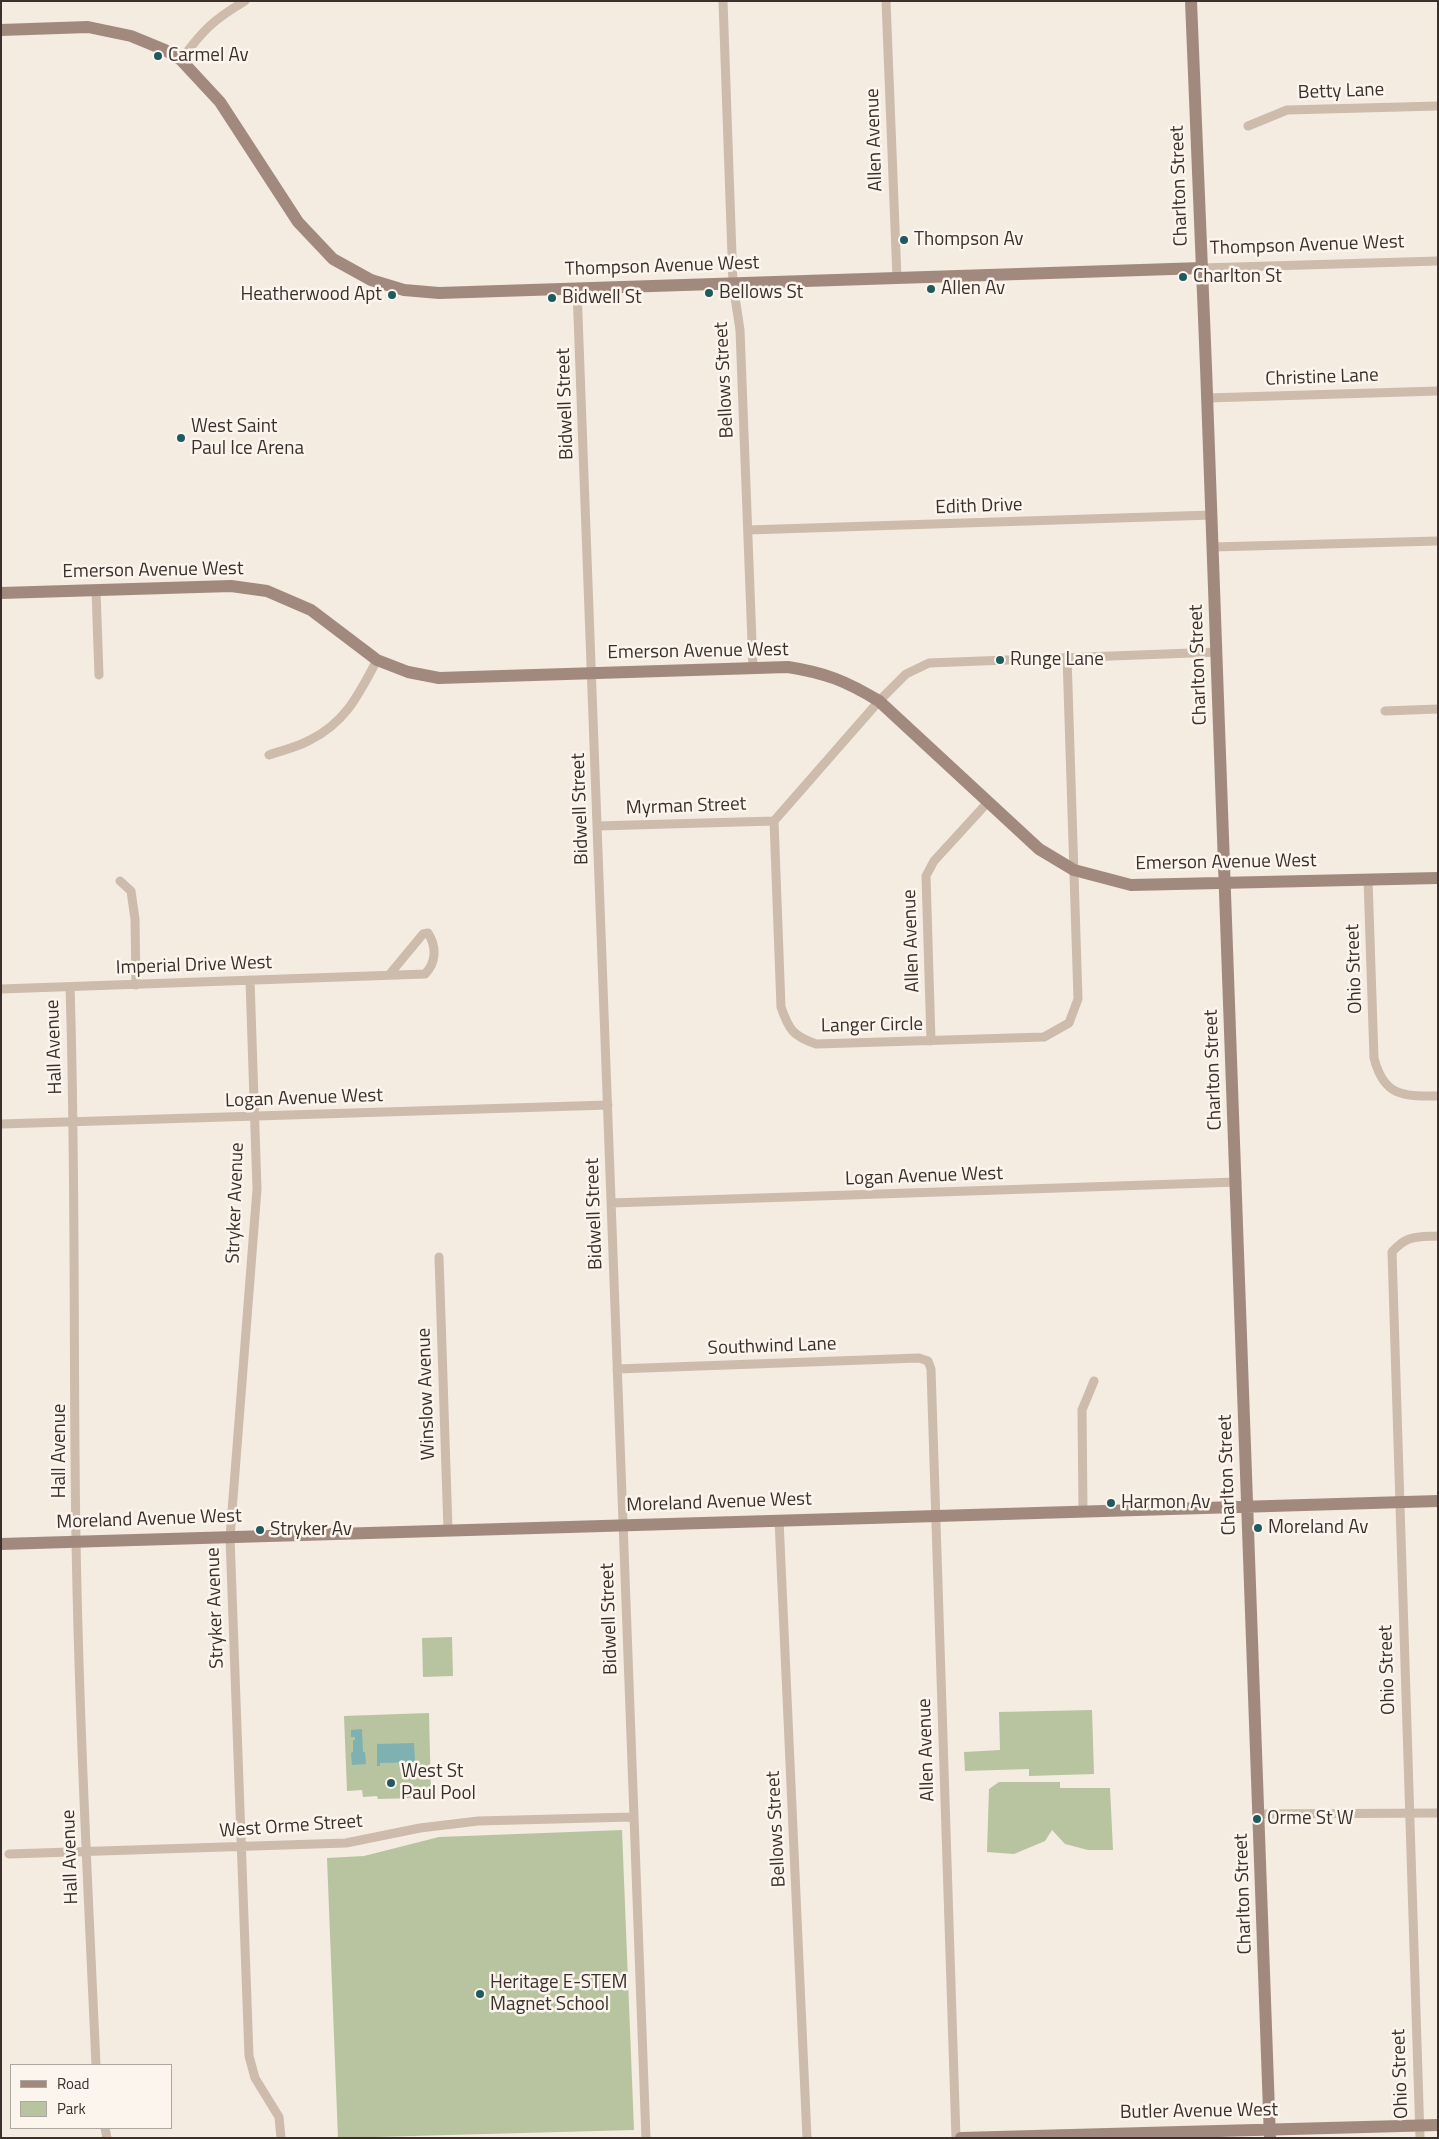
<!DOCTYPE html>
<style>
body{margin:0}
#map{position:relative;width:1439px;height:2139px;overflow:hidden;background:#f4ebe1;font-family:"Titillium Web",sans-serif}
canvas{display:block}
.frame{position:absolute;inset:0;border:2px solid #3b302b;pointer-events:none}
.legend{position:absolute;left:10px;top:2064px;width:162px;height:65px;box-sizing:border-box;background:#fbf5ee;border:1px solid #aea6a0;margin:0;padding:6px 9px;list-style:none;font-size:15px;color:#3b302b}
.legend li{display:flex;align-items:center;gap:10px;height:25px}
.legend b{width:25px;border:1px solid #aea6a0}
</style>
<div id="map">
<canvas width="1439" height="2139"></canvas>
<div class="frame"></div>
<ul class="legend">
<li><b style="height:6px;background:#a18a7d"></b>Road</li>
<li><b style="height:14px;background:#b8c4a0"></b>Park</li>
</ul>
</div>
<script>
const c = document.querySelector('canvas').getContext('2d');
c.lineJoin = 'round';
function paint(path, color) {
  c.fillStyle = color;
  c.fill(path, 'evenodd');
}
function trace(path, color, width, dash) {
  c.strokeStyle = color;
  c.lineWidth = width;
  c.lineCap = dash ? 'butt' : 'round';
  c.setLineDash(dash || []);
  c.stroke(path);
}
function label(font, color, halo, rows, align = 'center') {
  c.font = font + ' "Titillium Web",sans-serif';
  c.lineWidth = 5;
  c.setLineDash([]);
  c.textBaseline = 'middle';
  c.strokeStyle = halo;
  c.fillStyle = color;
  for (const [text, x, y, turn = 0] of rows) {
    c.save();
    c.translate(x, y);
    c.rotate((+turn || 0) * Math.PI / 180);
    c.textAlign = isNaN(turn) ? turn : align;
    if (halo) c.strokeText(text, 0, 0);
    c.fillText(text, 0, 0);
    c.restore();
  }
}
paint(new Path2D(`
 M 452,1637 L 453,1676 L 423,1677 L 422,1638 Z
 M 1092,1710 L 1094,1774 L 1029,1776 L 1029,1769 L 965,1771 L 964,1752 L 1000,1750 L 999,1712 Z
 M 429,1713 L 431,1795 L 415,1796 L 415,1798 L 378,1799 L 377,1796 L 363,1797 L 362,1790 L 347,1791 L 344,1716 Z
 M 999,1782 L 1060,1782 L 1060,1788 L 1110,1788 L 1113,1850 L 1088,1850 L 1065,1844 L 1052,1830 L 1045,1841 L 1014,1854 L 987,1852 L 989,1789 Z
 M 622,1830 L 634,2130 L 338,2138 L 327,1858 L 364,1856 L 439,1837 Z`), '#b8c4a0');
paint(new Path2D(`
 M 362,1729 L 363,1752 L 365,1752 L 366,1764 L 352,1765 L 351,1753 L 353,1752 L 353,1740 L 355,1740 L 355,1737 L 351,1737 L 351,1730 Z
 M 414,1743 L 415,1762 L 380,1763 L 380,1766 L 377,1766 L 377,1744 Z`), '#7fb0b2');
trace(new Path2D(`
 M 723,1 L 733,284 L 740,330 L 753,668
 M 886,1 L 897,278
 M 181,60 C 202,31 213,20 245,1
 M 1248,126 L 1287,110 L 1438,106
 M 1202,268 L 1438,261
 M 577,289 L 646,2138
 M 1207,398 L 1438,391
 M 748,530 L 1212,515
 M 1213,547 L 1438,541
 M 96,590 L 99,675
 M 1067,656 L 1078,999 L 1069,1023 L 1044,1037 L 816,1044 C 793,1036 789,1030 781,1007 L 774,821 L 879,701 L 906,674 L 929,663 L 1217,652
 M 1385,711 L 1438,709
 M 269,755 C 283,750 298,747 310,740 C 346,722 359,694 377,660
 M 598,826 L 774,821
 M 1368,879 L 1374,1058 C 1384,1097 1403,1096 1438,1096
 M 120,881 L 131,891 L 135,919 L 136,985
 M 250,980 L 257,1189 L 230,1537 L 249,2056 L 255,2078 L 279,2117 L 281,2138
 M 70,987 C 76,1171 73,1356 76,1540 C 79,1715 88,1890 96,2065
 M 1,989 L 425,974 C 436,963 437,947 428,933 L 423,934 L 389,975
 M 931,1041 L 926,876 L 934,861 L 988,802
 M 1,1124 L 608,1105
 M 611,1203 L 1237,1182
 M 439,1257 L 448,1530
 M 617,1369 L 919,1358 L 928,1361 L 931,1369 L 956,2138
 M 1083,1510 L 1082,1410 L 1094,1381
 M 779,1520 L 807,2138
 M 1260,1814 L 1438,1813
 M 9,1854 L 346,1843 L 420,1828 L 478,1821 L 633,1817
 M 105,2128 L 107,2138
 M 1420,2138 L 1392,1252 C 1407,1235 1416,1237 1438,1236`), '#cdbbac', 9);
trace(new Path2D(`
 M 1191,1 C 1221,713 1246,1425 1270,2138
 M 1,30 L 88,27 L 131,36 L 165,50 L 181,60 L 220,102 L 298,222 L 333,259 L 371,280 L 404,290 L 439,293 L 1202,268
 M 1,593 L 231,586 L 267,591 L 311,610 L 377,660 L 408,672 L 439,678 L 788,667 C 826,673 846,681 879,701 L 1039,849 L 1074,870 L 1131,885 L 1438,878
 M 1,1544 L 1438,1501
 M 961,2138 L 1438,2125`), '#a18a7d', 12);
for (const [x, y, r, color] of [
 [158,56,5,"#1f5a5e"],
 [904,240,5,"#1f5a5e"],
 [1183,277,5,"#1f5a5e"],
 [931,289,5,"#1f5a5e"],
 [709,293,5,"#1f5a5e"],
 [392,295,5,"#1f5a5e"],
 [552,298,5,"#1f5a5e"],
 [181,438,5,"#1f5a5e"],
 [1000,660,5,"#1f5a5e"],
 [1111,1503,5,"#1f5a5e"],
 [1258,1528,5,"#1f5a5e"],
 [260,1530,5,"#1f5a5e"],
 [391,1783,5,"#1f5a5e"],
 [1257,1819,5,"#1f5a5e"],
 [480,1994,5,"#1f5a5e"]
]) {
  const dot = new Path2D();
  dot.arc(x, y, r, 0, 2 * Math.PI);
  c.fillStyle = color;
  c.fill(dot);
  trace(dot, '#fbf5ee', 2);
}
label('19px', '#3b302b', '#fbf5ee', [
 ["Carmel Av",168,56],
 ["Thompson Av",914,240],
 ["Charlton St",1193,277],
 ["Allen Av",941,289],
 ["Bellows St",719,293],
 ["Heatherwood Apt",382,295,"right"],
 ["Bidwell St",562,298],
 ["West Saint",191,427],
 ["Paul Ice Arena",191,449],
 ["Runge Lane",1010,660],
 ["Harmon Av",1121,1503],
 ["Moreland Av",1268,1528],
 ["Stryker Av",270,1530],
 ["West St",401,1772],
 ["Paul Pool",401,1794],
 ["Orme St W",1267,1819],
 ["Heritage E-STEM",490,1983],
 ["Magnet School",490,2005]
], 'left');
label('19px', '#3b302b', '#fbf5ee', [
 ["Betty Lane",1341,92,-2],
 ["Allen Avenue",875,140,-92],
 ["Charlton Street",1180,186,-92],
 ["Thompson Avenue West",1307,246,-2],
 ["Thompson Avenue West",662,267,-2],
 ["Christine Lane",1322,378,-2],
 ["Bellows Street",725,380,-93],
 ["Bidwell Street",566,404,-92],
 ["Edith Drive",979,507,-2],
 ["Emerson Avenue West",153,571,-1],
 ["Emerson Avenue West",698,652,-1],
 ["Charlton Street",1199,665,-92],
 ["Myrman Street",686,807,-2],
 ["Bidwell Street",581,809,-92],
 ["Emerson Avenue West",1226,863,-1],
 ["Allen Avenue",912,941,-92],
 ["Imperial Drive West",194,966,-2],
 ["Ohio Street",1355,969,-92],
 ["Langer Circle",872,1026,-1],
 ["Hall Avenue",55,1047,-92],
 ["Charlton Street",1214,1070,-92],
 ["Logan Avenue West",304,1099,-2],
 ["Logan Avenue West",924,1177,-2],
 ["Stryker Avenue",236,1203,-88],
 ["Bidwell Street",595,1214,-92],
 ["Southwind Lane",772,1347,-2],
 ["Winslow Avenue",427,1394,-92],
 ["Hall Avenue",60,1451,-90],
 ["Charlton Street",1228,1475,-92],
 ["Moreland Avenue West",719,1503,-2],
 ["Moreland Avenue West",149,1520,-2],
 ["Stryker Avenue",216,1608,-92],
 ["Bidwell Street",610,1619,-92],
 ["Ohio Street",1388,1670,-92],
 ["Allen Avenue",927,1750,-92],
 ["West Orme Street",291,1827,-4],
 ["Bellows Street",777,1829,-93],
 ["Hall Avenue",71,1857,-92],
 ["Charlton Street",1244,1894,-92],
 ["Ohio Street",1401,2074,-92],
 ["Butler Avenue West",1199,2112,-1]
]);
</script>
